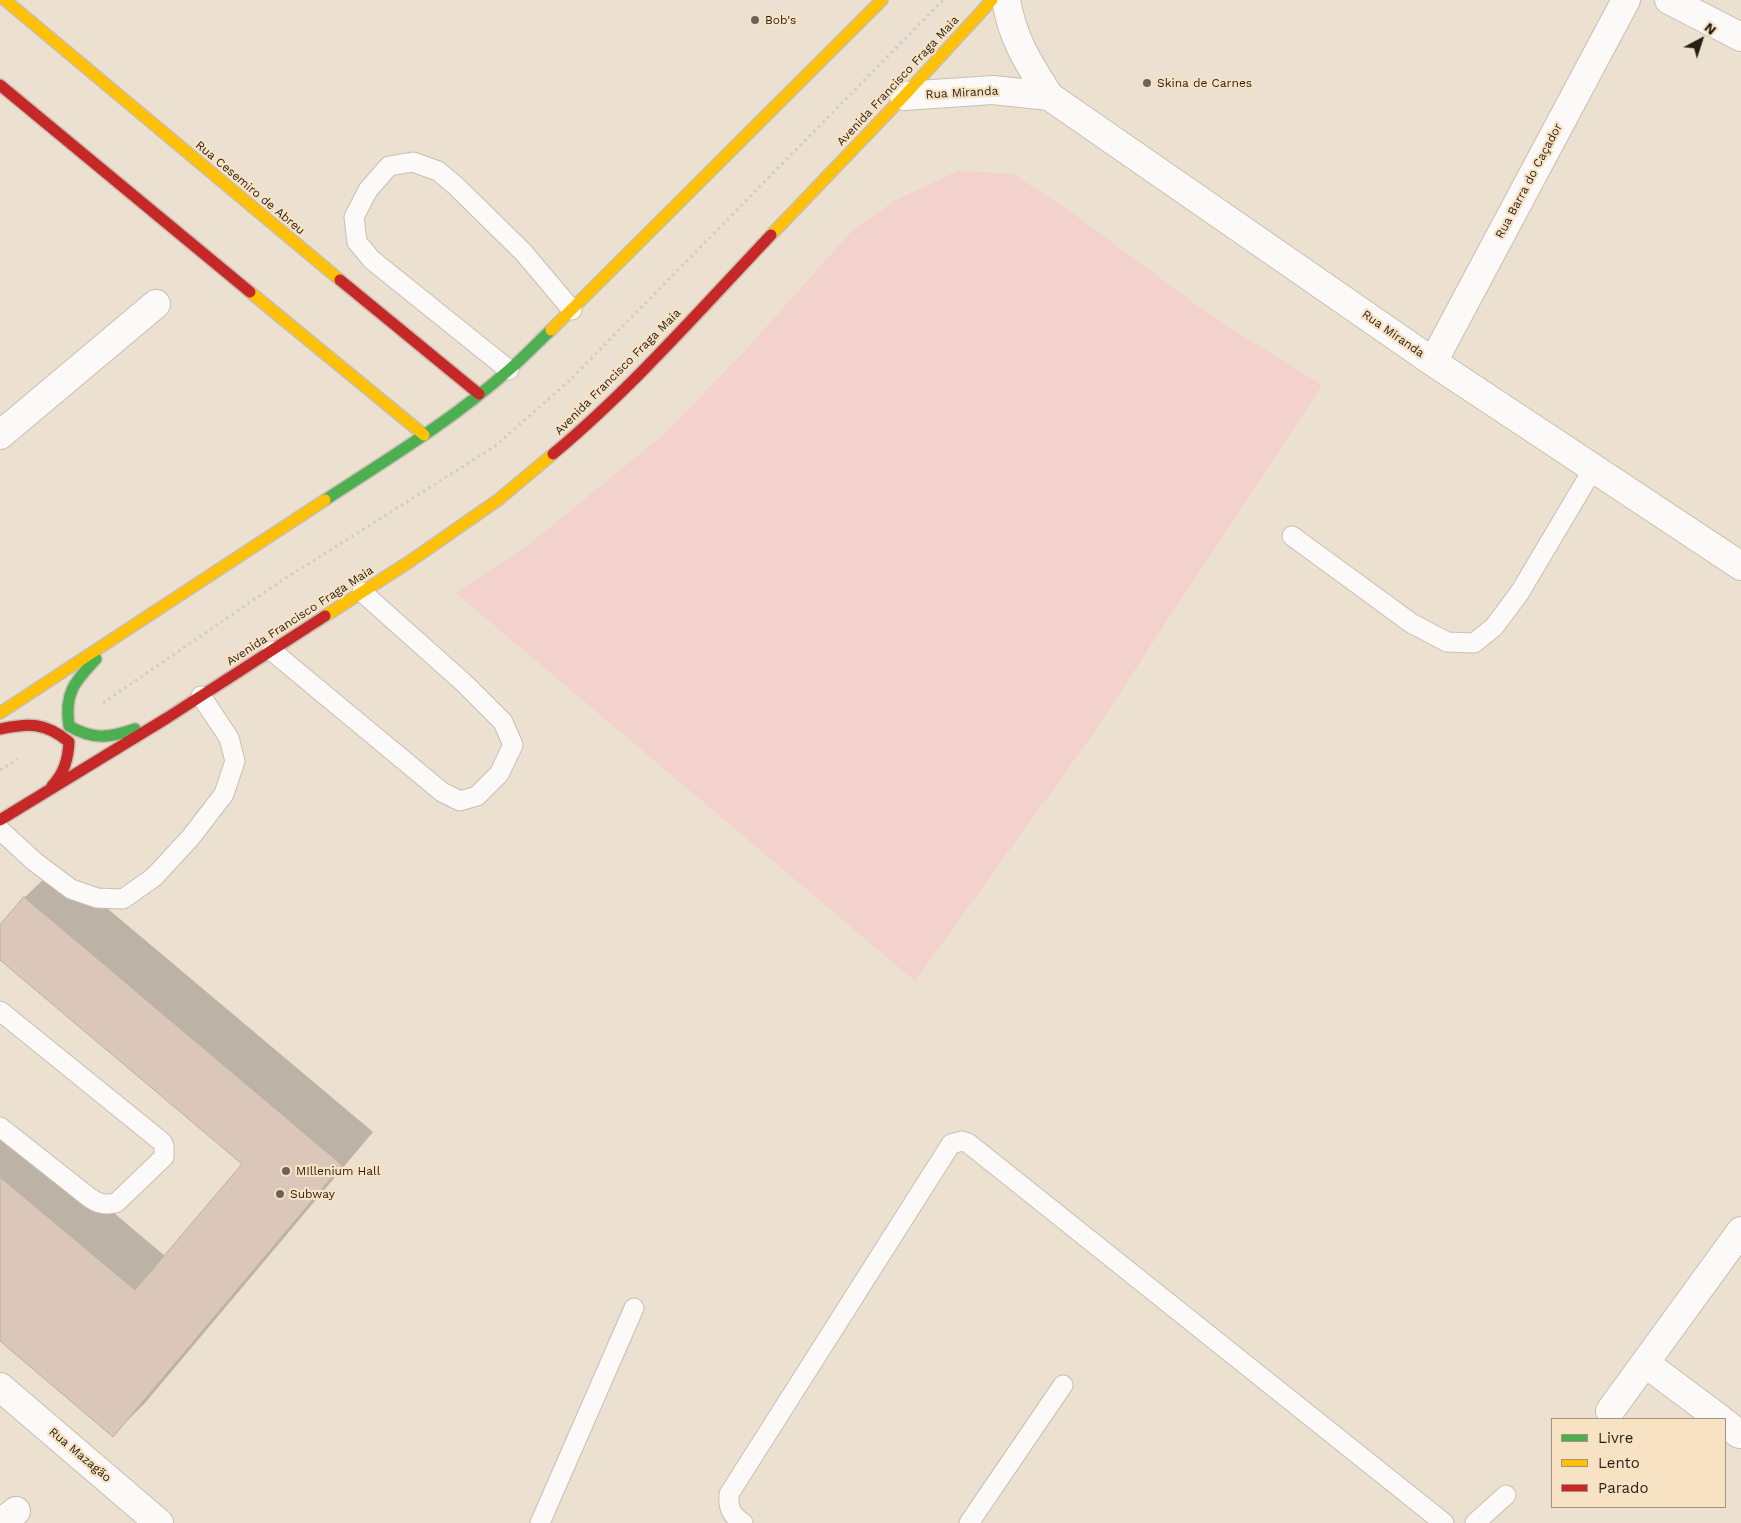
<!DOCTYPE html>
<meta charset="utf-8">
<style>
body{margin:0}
#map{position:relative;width:1741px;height:1523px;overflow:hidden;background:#ece0d0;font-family:"Work Sans",sans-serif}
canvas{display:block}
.legend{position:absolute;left:1551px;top:1418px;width:175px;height:90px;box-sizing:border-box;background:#f8e2c4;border:1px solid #a4947e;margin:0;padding:6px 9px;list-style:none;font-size:15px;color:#271f14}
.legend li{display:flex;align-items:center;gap:10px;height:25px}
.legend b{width:25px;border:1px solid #a4947e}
.north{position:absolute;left:1676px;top:15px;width:50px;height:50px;-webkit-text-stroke:4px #f8e2c4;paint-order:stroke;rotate:40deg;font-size:14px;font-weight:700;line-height:20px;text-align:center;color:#271f14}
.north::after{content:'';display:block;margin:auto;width:18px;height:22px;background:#271f14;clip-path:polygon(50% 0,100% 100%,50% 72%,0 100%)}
</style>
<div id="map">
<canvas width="1741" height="1523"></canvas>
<ul class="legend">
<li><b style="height:6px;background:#4caf50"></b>Livre</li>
<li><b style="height:6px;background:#ffc107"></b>Lento</li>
<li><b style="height:6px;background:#c62828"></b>Parado</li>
</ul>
<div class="north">N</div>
</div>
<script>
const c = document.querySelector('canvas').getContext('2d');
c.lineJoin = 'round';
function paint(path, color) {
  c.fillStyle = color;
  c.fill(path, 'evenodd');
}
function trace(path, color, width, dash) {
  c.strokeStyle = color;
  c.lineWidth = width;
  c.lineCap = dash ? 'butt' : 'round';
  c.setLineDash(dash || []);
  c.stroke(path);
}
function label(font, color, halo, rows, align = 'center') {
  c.font = font + ' "Work Sans",sans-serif';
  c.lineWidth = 4.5;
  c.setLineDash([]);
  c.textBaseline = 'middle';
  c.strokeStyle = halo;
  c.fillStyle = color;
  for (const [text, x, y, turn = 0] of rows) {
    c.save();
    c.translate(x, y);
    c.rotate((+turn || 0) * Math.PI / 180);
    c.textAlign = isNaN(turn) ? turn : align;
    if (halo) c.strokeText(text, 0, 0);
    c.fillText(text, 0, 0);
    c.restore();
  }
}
paint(new Path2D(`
 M 958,171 L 1013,174 L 1075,215 L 1217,320 L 1322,385 L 1090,738 L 915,981 L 456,593 L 527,546 L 662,436 L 742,354 L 849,234 L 894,201 Z`), '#f3d1cc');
paint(new Path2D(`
 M 57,866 L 373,1132 L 145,1403 L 113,1435 L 0,1340 L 0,1117 L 165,1256 L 243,1164 L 0,959 L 0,927 L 24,898 Z`), '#0003');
const building = new Path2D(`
 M 24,897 L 342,1165 L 113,1437 L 0,1341 L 0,1177 L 135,1290 L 242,1164 L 0,960 L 0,925 Z`);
paint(building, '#dac7b9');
trace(building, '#baaea5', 1);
const lane = new Path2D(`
 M 509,370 L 372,260 L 357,242 L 354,217 L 368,190 L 389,166 L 413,162 L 438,171 L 457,187 L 524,253 L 572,310
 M 1292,536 L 1411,623 L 1447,642 L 1474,643 L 1494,627 L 1520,592 L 1593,469
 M 272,651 L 442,792 L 460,801 L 477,796 L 499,774 L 513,745 L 503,722 L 464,683 L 362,592
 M 0,830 L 35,862 L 71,889 L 97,898 L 123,899 L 154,877 L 191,837 L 224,794 L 235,761 L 229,738 L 201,696
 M 0,1011 L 162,1142 L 164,1146 L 164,1157 L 116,1203 C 105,1205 99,1204 90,1198 L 0,1127
 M 540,1523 L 634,1308
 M 743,1523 C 731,1515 728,1508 729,1494 L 951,1144 L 962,1141 L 968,1143 L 1444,1523
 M 969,1523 L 1063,1385
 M 1475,1523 L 1506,1495`);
const street = new Path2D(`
 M 1006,0 C 1013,40 1028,62 1049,96 L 1433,362 L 1741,566
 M 1669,0 L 1741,37
 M 904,96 L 993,90 L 1049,96
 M 1433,362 L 1626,0
 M 0,435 L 156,304
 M 1645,1363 L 1720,1419
 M 0,1387 L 159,1523
 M 1610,1411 L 1741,1231
 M 1725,1423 L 1739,1434
 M 1,1523 L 16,1511`);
const fast = new Path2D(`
 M 325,500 C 388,459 454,419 510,369 C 524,357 537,343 551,330
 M 96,659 C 74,682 64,694 69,726 C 93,740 109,738 135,729`);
const slow = new Path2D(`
 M 5,0 L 340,280
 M 771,235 L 904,96 L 992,0
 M 250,292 L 424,435
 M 551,330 L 882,0
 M 325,616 L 409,562 L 498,500 L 553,454
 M 0,713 L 325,500`);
const jam = new Path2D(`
 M 0,85 L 250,292
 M 340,280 L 479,394
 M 553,454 C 632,388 700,310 771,235
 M 0,729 C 29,723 45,722 69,742 C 68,760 64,773 52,786
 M 0,820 L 167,718 L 325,616`);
trace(lane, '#c8beb2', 21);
trace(street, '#c8beb2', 30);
trace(fast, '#c8beb2', 14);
trace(slow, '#c8beb2', 14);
trace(jam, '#c8beb2', 14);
trace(new Path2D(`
 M 103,703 L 281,581 L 494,447 L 571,379 L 943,0
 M 0,770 L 18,759`), '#d0ccc8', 3, [2.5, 4]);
trace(lane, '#fcfaf8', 19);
trace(street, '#fcfaf8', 28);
trace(fast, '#4caf50', 11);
trace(slow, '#ffc107', 11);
trace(jam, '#c62828', 11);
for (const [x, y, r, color] of [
 [755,20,5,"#6c6356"],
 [1147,83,5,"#6c6356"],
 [286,1171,5,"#6c6356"],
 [280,1194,5,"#6c6356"]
]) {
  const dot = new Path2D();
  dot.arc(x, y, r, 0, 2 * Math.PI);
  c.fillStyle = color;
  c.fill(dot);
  trace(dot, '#f8e2c4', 2);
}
label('12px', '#271f14', '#f8e2c4', [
 ["Bob's",765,20],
 ["Skina de Carnes",1157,83],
 ["MIllenium Hall",296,1171],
 ["Subway",290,1194]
], 'left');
label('12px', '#271f14', '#f8e2c4', [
 ["Avenida Francisco Fraga Maia",898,81,-47],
 ["Rua Miranda",962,93,-3],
 ["Rua Barra do Caçador",1529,181,-62],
 ["Rua Cesemiro de Abreu",250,188,40],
 ["Rua Miranda",1393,334,35],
 ["Avenida Francisco Fraga Maia",618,372,-45],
 ["Avenida Francisco Fraga Maia",300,616,-33],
 ["Rua Mazagão",80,1455,40]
]);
</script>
